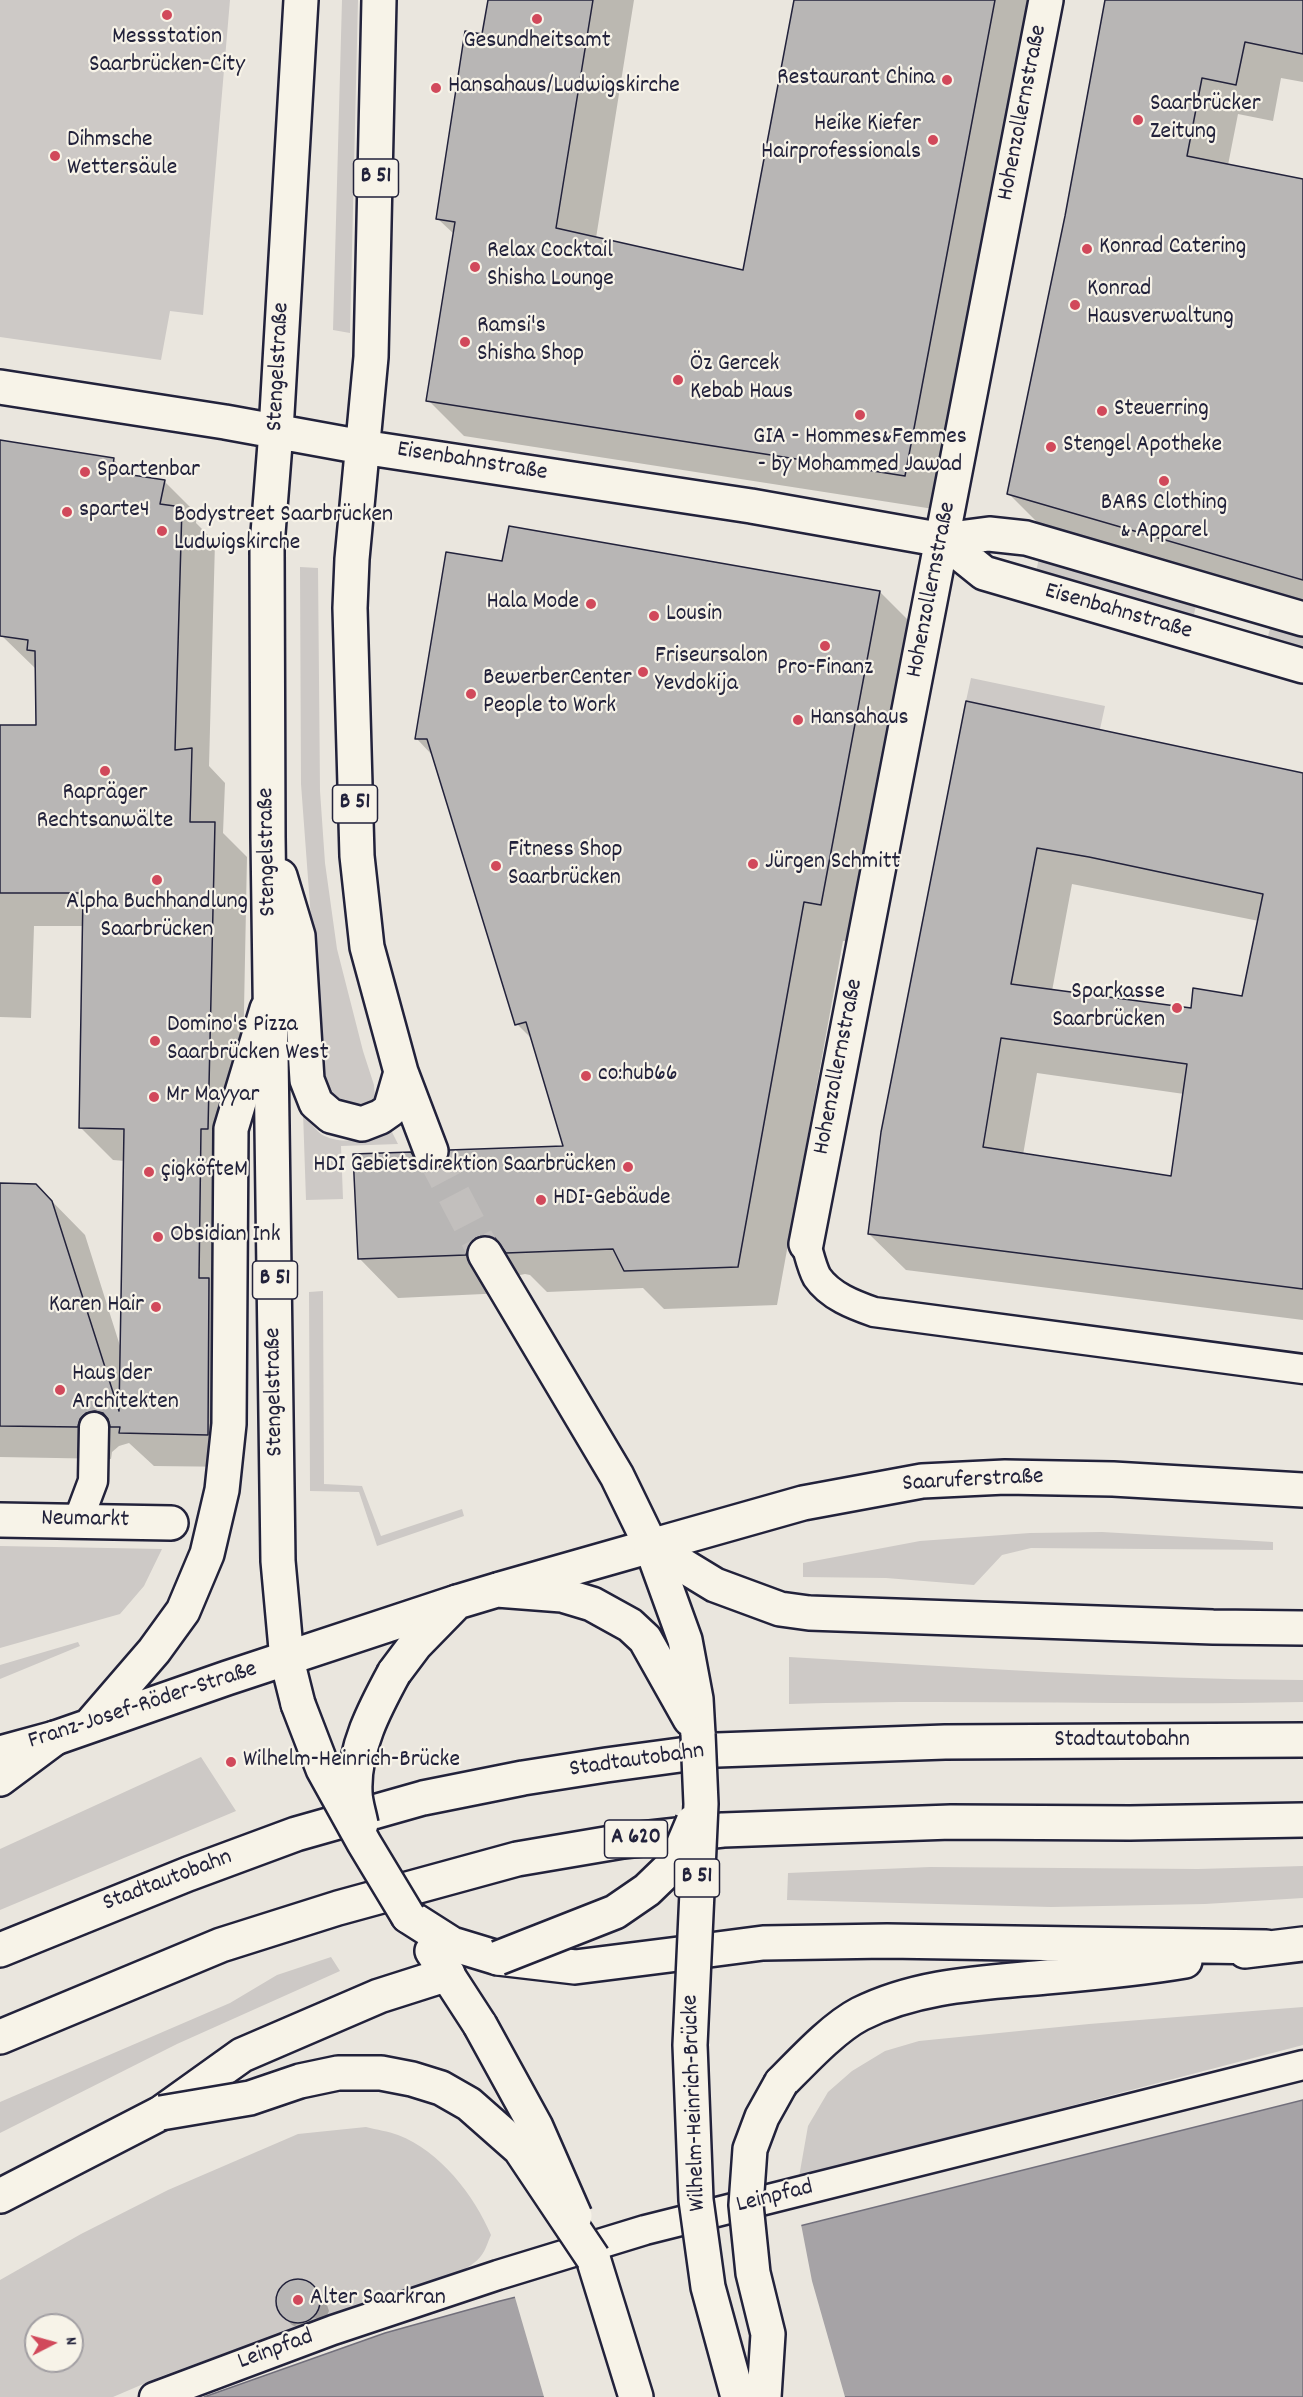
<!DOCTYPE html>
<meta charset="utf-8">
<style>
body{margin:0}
#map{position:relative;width:1303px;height:2397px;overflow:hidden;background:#eae6de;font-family:Dekko,sans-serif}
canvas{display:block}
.north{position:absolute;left:24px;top:2313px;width:60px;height:60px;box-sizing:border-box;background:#f7f3e8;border:2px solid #a29fa3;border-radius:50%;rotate:84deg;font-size:16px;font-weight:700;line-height:24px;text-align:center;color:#22223b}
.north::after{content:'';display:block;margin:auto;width:21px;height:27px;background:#d1495b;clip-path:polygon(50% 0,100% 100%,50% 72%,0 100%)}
</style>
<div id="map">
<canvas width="1303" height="2397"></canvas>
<div class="north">N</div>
</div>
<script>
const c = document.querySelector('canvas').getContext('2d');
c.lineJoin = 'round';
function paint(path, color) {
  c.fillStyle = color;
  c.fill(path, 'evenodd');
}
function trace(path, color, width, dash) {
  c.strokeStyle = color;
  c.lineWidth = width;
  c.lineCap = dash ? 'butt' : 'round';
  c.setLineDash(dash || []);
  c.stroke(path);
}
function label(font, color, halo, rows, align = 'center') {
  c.font = font + ' Dekko,sans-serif';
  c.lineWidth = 4.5;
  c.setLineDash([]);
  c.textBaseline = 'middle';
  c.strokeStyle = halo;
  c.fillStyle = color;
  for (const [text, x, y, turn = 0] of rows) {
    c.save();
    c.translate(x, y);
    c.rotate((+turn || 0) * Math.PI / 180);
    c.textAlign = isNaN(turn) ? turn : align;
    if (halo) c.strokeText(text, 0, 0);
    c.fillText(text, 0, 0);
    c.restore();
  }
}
paint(new Path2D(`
 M 0,0 L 230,0 L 203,315 L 170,311 L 161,360 L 0,337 Z
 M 342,0 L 358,0 L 350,333 L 333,330 Z
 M 1039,558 L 1196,605 L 1193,619 L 1036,572 Z
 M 300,567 L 318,568 L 320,791 L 325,863 L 337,949 L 363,1051 L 374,1085 L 375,1097 L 367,1104 C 338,1105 328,1095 322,1067 L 301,784 Z
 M 1271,625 L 1303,635 L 1303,650 L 1267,640 Z
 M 971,678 L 1105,706 L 1100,729 L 966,701 Z
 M 303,1112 C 308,1118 314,1129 321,1134 C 342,1147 371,1138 391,1130 L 398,1144 L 341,1146 L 343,1199 L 306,1200 Z
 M 323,1291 L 324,1484 L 362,1486 L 381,1536 L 462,1509 L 464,1516 L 377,1546 L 359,1492 L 310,1491 L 309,1292 Z
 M 1102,1532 L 1273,1542 L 1273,1550 L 1031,1548 L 1002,1555 L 974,1585 L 886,1578 L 803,1577 L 803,1563 L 920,1541 L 1030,1533 Z
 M 0,1546 L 162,1549 L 144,1586 L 120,1614 L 0,1648 Z
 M 78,1642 L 80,1646 L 0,1679 L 0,1665 Z
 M 789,1657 C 960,1667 1131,1679 1303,1680 L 1303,1702 C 1132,1706 960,1699 789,1704 Z
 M 201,1757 L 236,1811 L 0,1910 L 0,1849 Z
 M 1303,1866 L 1303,1898 L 1205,1904 L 1051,1907 L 787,1900 L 788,1873 L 930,1867 L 1198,1869 Z
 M 331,1957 L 340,1971 L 177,2044 L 0,2133 L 0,2102 L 230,2003 L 277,1975 Z
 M 1303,2007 L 1303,2045 L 799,2177 L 808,2126 L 828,2092 L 852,2071 L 885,2051 L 919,2041 L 1089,2024 Z
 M 366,2127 C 377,2130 388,2131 398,2135 C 440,2151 474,2195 491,2235 C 488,2241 486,2250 481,2256 C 463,2281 358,2308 324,2319 L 314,2318 L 321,2301 L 315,2285 L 299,2278 L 283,2284 L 275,2299 L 281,2316 L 297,2324 L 292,2329 L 162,2376 L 113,2397 L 0,2397 L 0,2280 L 81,2234 L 168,2190 L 298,2134 ZM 36,2325 L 72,2325 L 72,2361 L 36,2361 Z`), '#cdc9c6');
const water = new Path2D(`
 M 1303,2100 L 1303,2397 L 204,2397 L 385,2333 L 500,2301 Z`);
paint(water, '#a6a3a6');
trace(water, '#716f7b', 1.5);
paint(new Path2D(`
 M 801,2224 L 812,2281 L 845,2397 L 544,2397 L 514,2294 Z`), '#eae6de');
paint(new Path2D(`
 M 489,0 L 634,0 L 596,238 L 744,272 L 796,0 L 1037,0 L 940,510 L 464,436 L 428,400 L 455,235 L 438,219 L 483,35 Z
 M 1108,0 L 1303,0 L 1303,82 L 1281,78 L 1273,121 L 1238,114 L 1228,165 L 1303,180 L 1303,605 L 1045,530 L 1009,494 L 1067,216 Z
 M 0,442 L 113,459 L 130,476 L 164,481 L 197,514 L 196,523 L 215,542 L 209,766 L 225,783 L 223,833 L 247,857 L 241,1162 L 240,1467 L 154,1466 L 129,1443 L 119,1446 L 112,1452 L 111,1459 L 0,1457 L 0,1185 L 36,1185 L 85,1235 L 121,1349 L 125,1161 L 113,1160 L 80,1127 L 84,926 L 34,926 L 31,1018 L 0,1017 L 0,775 L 72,830 L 36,669 L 2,636 L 0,630 Z
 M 503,563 L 880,592 L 919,631 L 860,943 L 843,941 L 777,1305 L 664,1309 L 643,1288 L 547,1292 L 530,1275 L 525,1274 L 515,1276 L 505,1293 L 398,1298 L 359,1258 L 411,1153 L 428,1171 L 565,1147 L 533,1040 L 517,1024 L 433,756 L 417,739 Z
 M 967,703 L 1303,775 L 1303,1320 L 906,1270 L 869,1234 ZM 1072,884 L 1259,921 L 1243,998 L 1192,1010 L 1052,991 ZM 1037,1073 L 1184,1094 L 1172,1178 L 1023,1155 Z
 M 299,2279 L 314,2286 L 324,2296 L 329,2311 L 322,2326 L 307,2332 L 292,2325 L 282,2315 L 277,2299 L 284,2285 Z`), '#0003');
const building = new Path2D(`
 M 488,0 L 593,0 L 556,228 L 743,270 L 794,0 L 995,0 L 905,476 L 426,401 L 455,222 L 436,219 L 465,31 L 482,34 Z
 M 1105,0 L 1303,0 L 1303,54 L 1245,42 L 1236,85 L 1202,78 L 1187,156 L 1303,179 L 1303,580 L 1007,494 L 1065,216 Z
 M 0,440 L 114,458 L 112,472 L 165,480 L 160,504 L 182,507 L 175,750 L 192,748 L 190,822 L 215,822 L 208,1129 L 201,1129 L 199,1278 L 209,1278 L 208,1435 L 119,1433 L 120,1427 L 110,1427 L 108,1419 L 103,1413 L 95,1411 L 86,1413 L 80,1419 L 78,1427 L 0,1426 L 0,1183 L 36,1184 L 52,1201 L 119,1411 L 124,1129 L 79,1128 L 83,893 L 0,893 L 0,725 L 36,725 L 35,651 L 27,650 L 28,640 L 0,636 Z
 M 509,526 L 880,591 L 821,905 L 804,902 L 738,1267 L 624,1271 L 613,1249 L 506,1253 L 495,1238 L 485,1235 L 476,1238 L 469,1244 L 466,1255 L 358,1259 L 353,1154 L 411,1152 L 419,1165 L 429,1170 L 437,1169 L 445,1163 L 449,1150 L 563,1146 L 526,1022 L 515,1025 L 427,739 L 415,739 L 446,552 L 502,561 Z
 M 966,701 L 1303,773 L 1303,1289 L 868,1234 L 881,1132 ZM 1037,848 L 1089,857 L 1263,894 L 1242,996 L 1193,988 L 1191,1008 L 1011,984 ZM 1001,1038 L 1187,1064 L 1171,1176 L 983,1147 Z
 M276 2301a22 22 0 1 1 44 0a22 22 0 1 1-44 0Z`);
paint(building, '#b8b6b5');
trace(building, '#22223b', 1.5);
trace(new Path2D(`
 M 431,1151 L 485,1254`), '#c2bfbd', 33, [33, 16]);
const service = new Path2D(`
 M 806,1244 C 809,1254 812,1268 817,1277 C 830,1296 854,1305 874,1312 L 1303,1369
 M 78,1521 L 93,1481 L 94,1427
 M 154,2397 L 333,2330 L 498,2275 L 645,2230 L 1303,2065`);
const minor = new Path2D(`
 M 806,1244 L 1046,0
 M 0,1520 L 171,1523`);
const tertiary = new Path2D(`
 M 500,1589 L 651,1546
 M 91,1724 L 154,1651 L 183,1611 L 207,1554 L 222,1490 L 229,1424 L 231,1129 L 267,1009
 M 0,1753 L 55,1738 L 227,1678 L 457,1602`);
const primary = new Path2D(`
 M 379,0 L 371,357 L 352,559 L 350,608 L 357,856 L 367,947 L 401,1072 L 431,1151
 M 0,387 L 225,422 L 362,447 L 751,506 L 943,540 L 989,534 L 1026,538 L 1303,619
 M 943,540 L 984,573 L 1303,666
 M 280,876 L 298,936 L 307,1080 L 316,1103 L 331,1116 L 362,1124 L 380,1117 L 390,1110 L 401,1072
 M 485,1254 L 617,1476 L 651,1546 L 685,1640 L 696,1699 L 698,1734
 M 651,1546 L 803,1503 L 922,1481 L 1005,1477 L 1113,1479 L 1303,1490
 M 394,1673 L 415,1645 L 457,1602 L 497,1590 L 562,1595 L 592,1604 L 630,1625 L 645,1639 L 690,1719
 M 298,1704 L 287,1660 L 278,1561 L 268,837 L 267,546 L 276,431 L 301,0
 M 408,1916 L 452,1944 L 498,1958 L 575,1967 L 694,1952
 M 432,1951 L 480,2025
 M 593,2258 L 636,2397`);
const motorway = new Path2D(`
 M 651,1546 L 715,1585 L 780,1609 L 809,1613 L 1213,1627 L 1303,1628
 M 0,1779 L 55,1738
 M 0,1950 L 188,1874 L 296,1834 L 423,1798 L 523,1778 L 606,1765 L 717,1750 L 945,1742 L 1303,1740
 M 1245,1951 L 1303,1944
 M 694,1952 L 763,1943 L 887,1941 L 1266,1947
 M 0,2037 L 221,1945 L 338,1908 L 517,1859 L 623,1841 L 723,1830 L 951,1822 L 1130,1823 L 1303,1820
 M 781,2083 C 802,2062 833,2028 860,2014 C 918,1985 982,1983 1046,1977 C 1093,1973 1139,1969 1185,1961
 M 0,2196 L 161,2113 L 242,2055 L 379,1996 L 448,1974`);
trace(service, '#22223b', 33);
trace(minor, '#22223b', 38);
trace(tertiary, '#22223b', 38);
trace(primary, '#22223b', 38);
trace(motorway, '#22223b', 38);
trace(service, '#f7f3e8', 28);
trace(minor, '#f7f3e8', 33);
trace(tertiary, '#f7f3e8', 33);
trace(primary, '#f7f3e8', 33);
trace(motorway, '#f7f3e8', 33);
const primaryBridge = new Path2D(`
 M 298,1704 L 323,1769 L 364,1843 L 408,1916
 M 698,1734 L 701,1804 L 690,2045 L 696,2200 L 708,2287 L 738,2397
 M 361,1824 C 359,1813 355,1802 355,1792 C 353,1749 375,1708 394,1673
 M 498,1958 L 615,1912 L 647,1890 L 676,1862 L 693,1822
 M 480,2025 L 536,2127 L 575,2216`);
const motorwayBridge = new Path2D(`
 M 161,2113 L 250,2098 L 300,2081 L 338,2073 L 381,2073 L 412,2079 L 441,2088 L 469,2104 L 520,2149 L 593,2258
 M 764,2397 L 768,2334 L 753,2273 L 746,2205 L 750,2149 L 762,2117 L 781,2083`);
trace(primaryBridge, '#22223b', 38, []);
trace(motorwayBridge, '#22223b', 38, []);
trace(primaryBridge, '#f7f3e8', 33);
trace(motorwayBridge, '#f7f3e8', 33);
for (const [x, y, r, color] of [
 [167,15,6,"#d1495b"],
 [537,19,6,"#d1495b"],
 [947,80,6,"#d1495b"],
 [436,88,6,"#d1495b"],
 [1138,120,6,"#d1495b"],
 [933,140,6,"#d1495b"],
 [55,156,6,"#d1495b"],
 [1087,249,6,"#d1495b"],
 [475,267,6,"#d1495b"],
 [1075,305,6,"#d1495b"],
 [465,342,6,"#d1495b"],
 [678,380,6,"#d1495b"],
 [1102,411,6,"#d1495b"],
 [860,415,6,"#d1495b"],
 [1051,447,6,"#d1495b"],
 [85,472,6,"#d1495b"],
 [1164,481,6,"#d1495b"],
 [67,512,6,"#d1495b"],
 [162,531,6,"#d1495b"],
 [591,604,6,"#d1495b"],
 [654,616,6,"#d1495b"],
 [825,646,6,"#d1495b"],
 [643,672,6,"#d1495b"],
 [471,694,6,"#d1495b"],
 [798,720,6,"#d1495b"],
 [105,771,6,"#d1495b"],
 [753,864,6,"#d1495b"],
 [496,866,6,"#d1495b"],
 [157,880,6,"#d1495b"],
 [1177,1008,6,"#d1495b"],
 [155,1041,6,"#d1495b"],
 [586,1076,6,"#d1495b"],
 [154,1097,6,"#d1495b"],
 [628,1167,6,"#d1495b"],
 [149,1172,6,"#d1495b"],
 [541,1200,6,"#d1495b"],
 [158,1237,6,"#d1495b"],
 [156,1307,6,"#d1495b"],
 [60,1390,6,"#d1495b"],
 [231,1762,6,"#d1495b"],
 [298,2300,6,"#d1495b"]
]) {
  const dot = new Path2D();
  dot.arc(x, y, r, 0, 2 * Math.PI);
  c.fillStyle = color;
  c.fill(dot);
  trace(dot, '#f7f3e8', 2);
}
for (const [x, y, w] of [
 [376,178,45],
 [355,804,45],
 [275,1280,45],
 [636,1839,63],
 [697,1878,45]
]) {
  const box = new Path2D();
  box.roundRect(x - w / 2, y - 19, w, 38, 4.5);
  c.fillStyle = '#f7f3e8';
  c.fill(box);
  trace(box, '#22223b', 1.5);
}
label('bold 22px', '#22223b', null, [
 ["B 51",376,178],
 ["B 51",355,804],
 ["B 51",275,1280],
 ["A 620",636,1839],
 ["B 51",697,1878]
]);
label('24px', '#22223b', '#f7f3e8', [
 ["Messstation",167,39,"center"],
 ["Saarbrücken-City",167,67,"center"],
 ["Gesundheitsamt",537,43,"center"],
 ["Restaurant China",935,80,"right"],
 ["Hansahaus/Ludwigskirche",448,88],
 ["Saarbrücker",1150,106],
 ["Zeitung",1150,134],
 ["Heike Kiefer",921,126,"right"],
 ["Hairprofessionals",921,154,"right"],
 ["Dihmsche",67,142],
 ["Wettersäule",67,170],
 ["Konrad Catering",1099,249],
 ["Relax Cocktail",487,253],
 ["Shisha Lounge",487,281],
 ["Konrad",1087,291],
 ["Hausverwaltung",1087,319],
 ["Ramsi's",477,328],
 ["Shisha Shop",477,356],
 ["Öz Gercek",690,366],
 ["Kebab Haus",690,394],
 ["Steuerring",1114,411],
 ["GIA - Hommes&Femmes",860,439,"center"],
 ["- by Mohammed Jawad",860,467,"center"],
 ["Stengel Apotheke",1063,447],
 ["Spartenbar",97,472],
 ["BARS Clothing",1164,505,"center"],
 ["& Apparel",1164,533,"center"],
 ["sparte4",79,512],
 ["Bodystreet Saarbrücken",174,517],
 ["Ludwigskirche",174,545],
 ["Hala Mode",579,604,"right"],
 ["Lousin",666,616],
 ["Friseursalon",655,658],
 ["Yevdokija",655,686],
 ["Pro-Finanz",825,670,"center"],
 ["BewerberCenter",483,680],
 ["People to Work",483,708],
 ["Hansahaus",810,720],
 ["Rapräger",105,795,"center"],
 ["Rechtsanwälte",105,823,"center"],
 ["Fitness Shop",508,852],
 ["Saarbrücken",508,880],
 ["Jürgen Schmitt",765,864],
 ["Alpha Buchhandlung",157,904,"center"],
 ["Saarbrücken",157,932,"center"],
 ["Sparkasse",1165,994,"right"],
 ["Saarbrücken",1165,1022,"right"],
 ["Domino's Pizza",167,1027],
 ["Saarbrücken West",167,1055],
 ["co:hub66",598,1076],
 ["Mr Mayyar",166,1097],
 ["HDI Gebietsdirektion Saarbrücken",616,1167,"right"],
 ["çigköfteM",161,1172],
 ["HDI-Gebäude",553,1200],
 ["Obsidian Ink",170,1237],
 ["Karen Hair",144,1307,"right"],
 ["Haus der",72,1376],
 ["Architekten",72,1404],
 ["Wilhelm-Heinrich-Brücke",243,1762],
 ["Alter Saarkran",310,2300]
], 'left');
label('24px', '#22223b', '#f7f3e8', [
 ["Hohenzollernstraße",1024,113,-79],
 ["Stengelstraße",280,367,-87],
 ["Eisenbahnstraße",472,463,9],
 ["Hohenzollernstraße",933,590,-79],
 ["Eisenbahnstraße",1118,613,16],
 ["Stengelstraße",269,852,-91],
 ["Hohenzollernstraße",840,1067,-79],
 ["Stengelstraße",276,1392,-91],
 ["Saaruferstraße",973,1482,-3],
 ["Neumarkt",85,1521,1],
 ["Franz-Josef-Röder-Straße",143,1707,-18],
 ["Stadtautobahn",1122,1742],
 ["Stadtautobahn",637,1762,-8],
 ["Stadtautobahn",168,1882,-21],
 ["Wilhelm-Heinrich-Brücke",696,2103,-92],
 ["Leinpfad",775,2198,-14],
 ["Leinpfad",276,2351,-20]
]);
</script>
